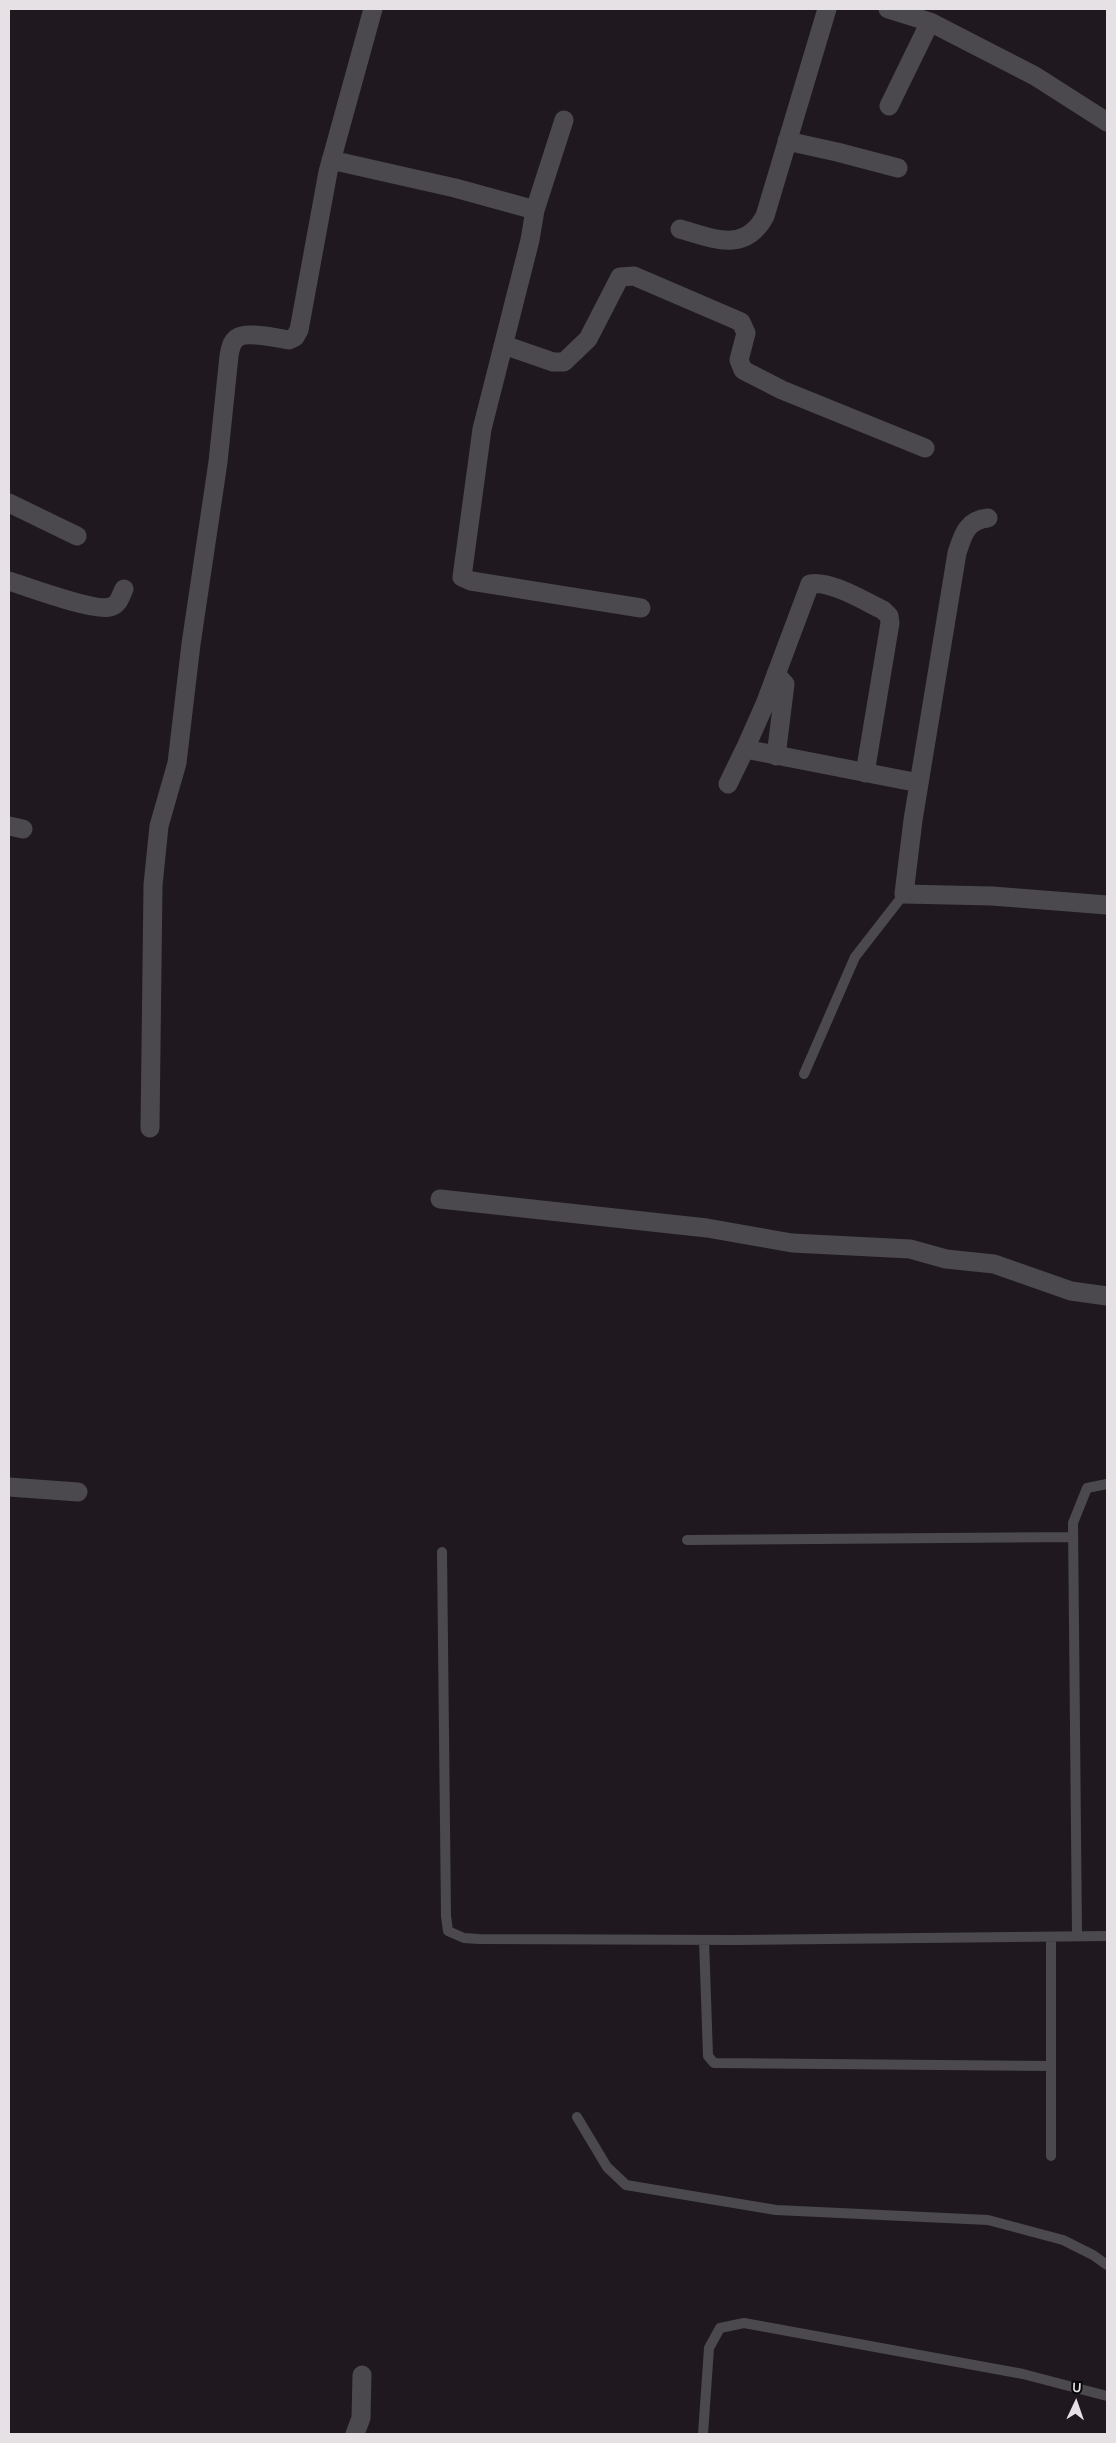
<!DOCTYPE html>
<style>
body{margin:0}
#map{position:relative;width:1116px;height:2443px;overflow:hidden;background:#1f191f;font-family:Karla,sans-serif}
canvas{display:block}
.frame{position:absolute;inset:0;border:10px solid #e5e1e5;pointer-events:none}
.north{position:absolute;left:1051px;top:2378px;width:50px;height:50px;-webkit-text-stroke:4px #080608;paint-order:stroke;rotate:3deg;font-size:14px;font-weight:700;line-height:20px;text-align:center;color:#e5e1e5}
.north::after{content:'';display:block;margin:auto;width:18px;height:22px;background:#e5e1e5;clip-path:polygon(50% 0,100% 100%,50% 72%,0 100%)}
</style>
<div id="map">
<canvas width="1116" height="2443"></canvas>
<div class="frame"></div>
<div class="north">U</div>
</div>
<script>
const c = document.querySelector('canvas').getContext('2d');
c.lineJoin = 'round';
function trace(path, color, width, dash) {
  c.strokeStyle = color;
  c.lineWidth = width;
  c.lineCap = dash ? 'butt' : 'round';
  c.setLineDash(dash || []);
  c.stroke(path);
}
trace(new Path2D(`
 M 804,1074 L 855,957 L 904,894
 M 687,1540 L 1073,1537
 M 442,1552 L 446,1916 L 448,1931 L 464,1938 L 479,1939 L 735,1940 L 1107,1936
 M 1077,1935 L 1073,1523 L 1087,1488 L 1107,1484
 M 704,1940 L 708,2056 L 714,2063 L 1051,2066
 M 577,2117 L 607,2167 L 626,2185 L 776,2210 L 988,2220 L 1063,2240 L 1093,2255 L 1107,2265
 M 1051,2156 L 1051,1937
 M 703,2434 L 709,2348 L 720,2328 L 744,2323 L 1023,2374 L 1107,2396`), '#4b494d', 10);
trace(new Path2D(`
 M 888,9 L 930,22 L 1035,76 L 1107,122
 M 889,106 L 930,22
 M 787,141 L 837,152 L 898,168
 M 331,160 L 455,188 L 535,210 L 530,240 L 482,429 L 462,577 L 471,581 L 641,608
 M 535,210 L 564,120
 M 680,229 C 712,238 745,254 765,216 L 827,9
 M 504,345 L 553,362 L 564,362 L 588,339 L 620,277 L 634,276 L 741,322 L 746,333 L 739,360 L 743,370 L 782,390 L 925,448
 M 9,503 L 77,536
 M 988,518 C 967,520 963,534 957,553 L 913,820 L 904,894 L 992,896 L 1107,905
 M 9,581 C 28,587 95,612 110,607 C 119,605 120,597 124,589
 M 776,756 L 785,684 L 776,674
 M 865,773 L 890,623 L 889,616 L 883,610 C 864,601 830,580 810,584 L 765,704 L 745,749 L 919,783
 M 728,784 L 745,749
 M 9,826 L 23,829
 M 150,1128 L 153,885 L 159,826 L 177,763 L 191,644 L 218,462 L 229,356 C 230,350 231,342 237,338 C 246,331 277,338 289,340 L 295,337 L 299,330 L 328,172 L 373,9
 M 440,1199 L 707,1228 L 792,1243 L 910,1249 L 946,1259 L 994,1264 L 1071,1291 L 1107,1296
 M 9,1487 L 78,1492
 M 355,2434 L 361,2418 L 362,2375`), '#4b494d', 19);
</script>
